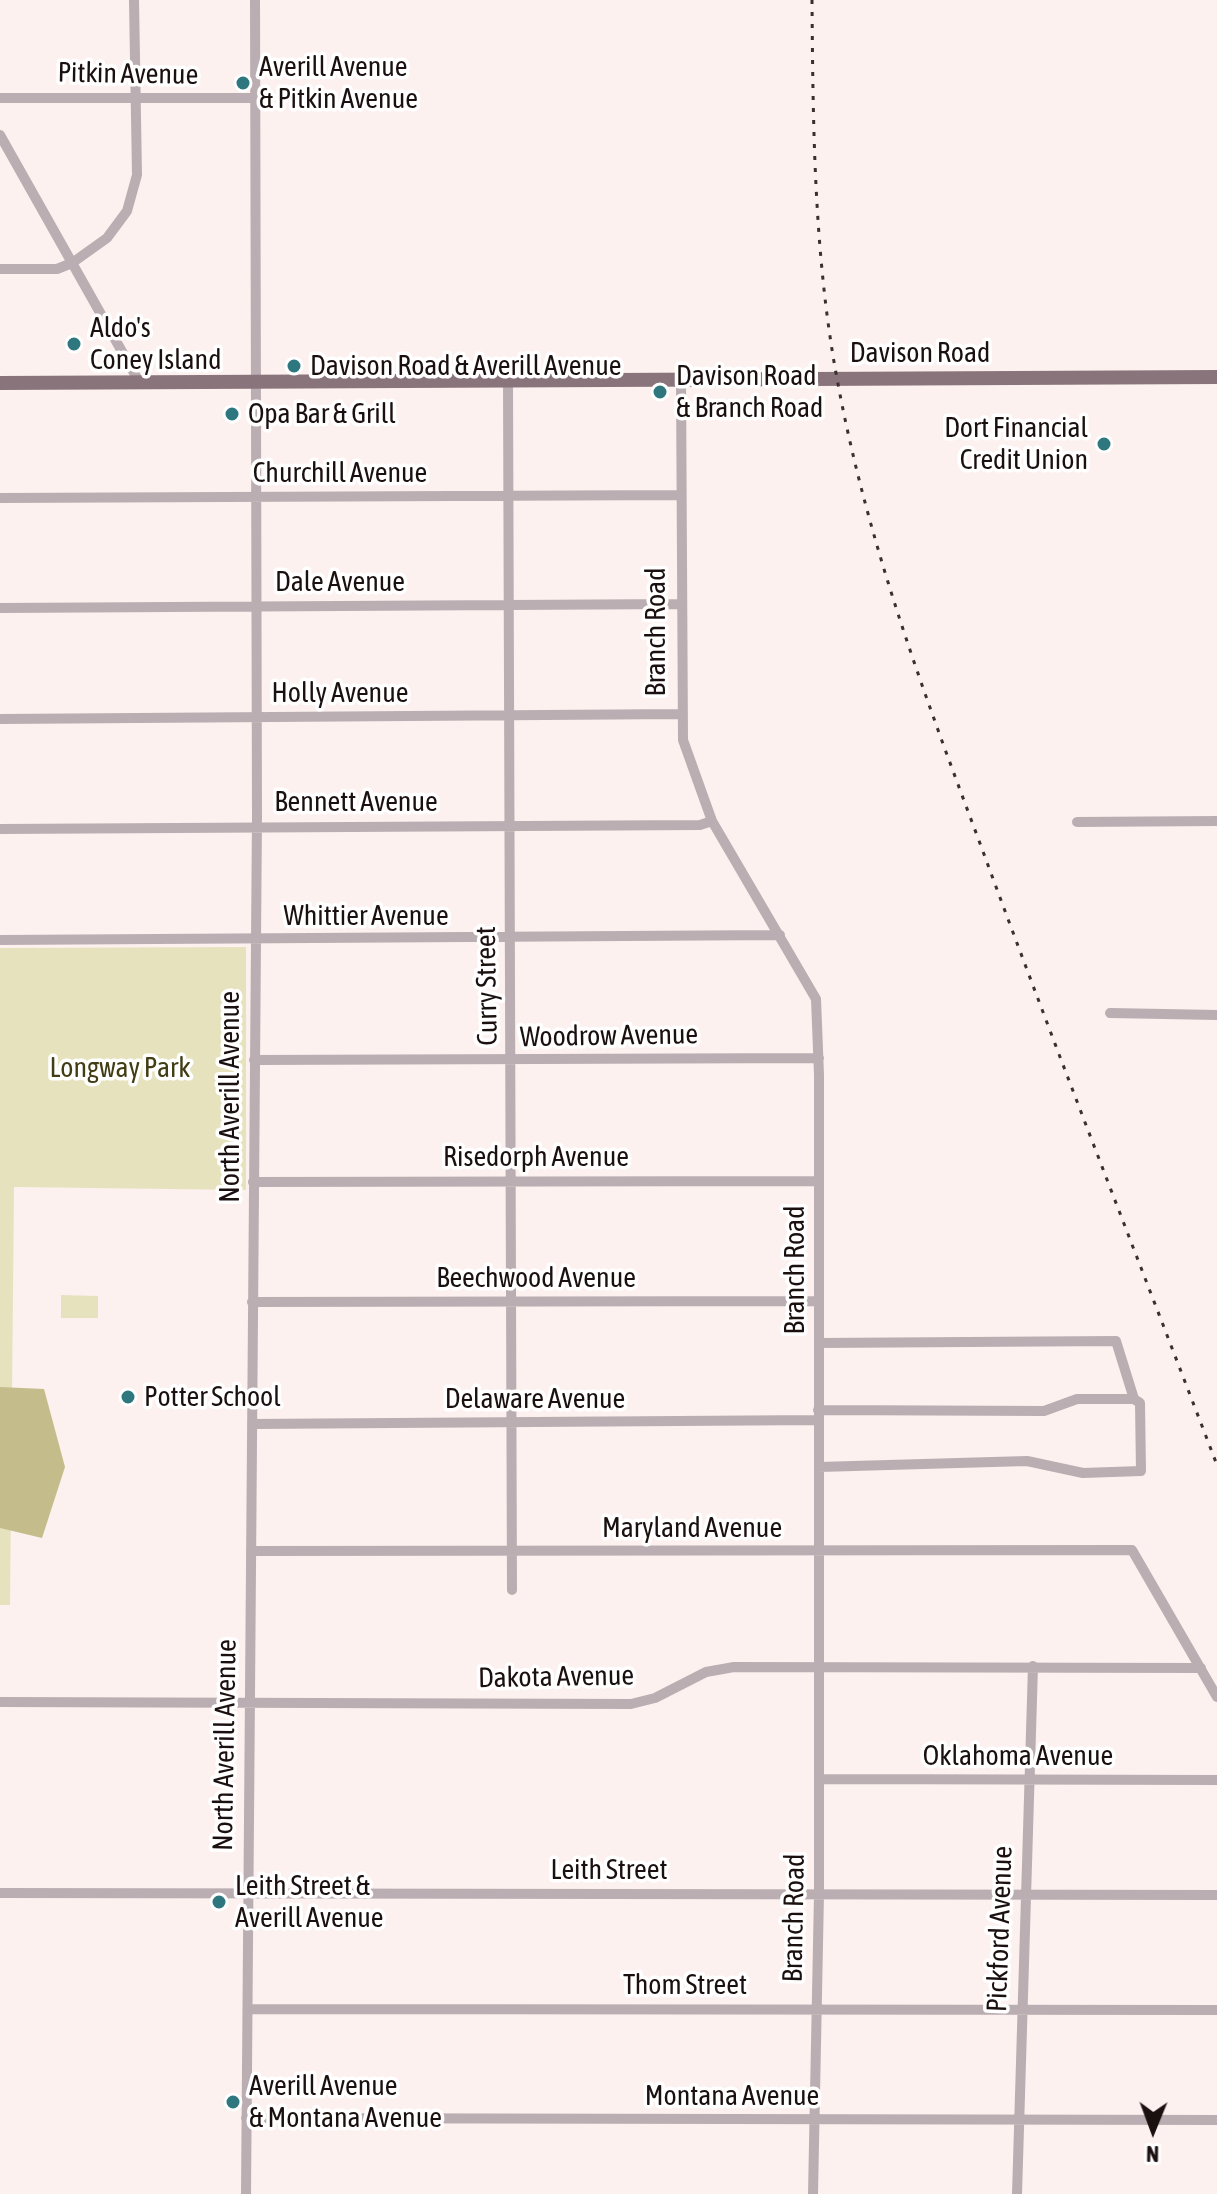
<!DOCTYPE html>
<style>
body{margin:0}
#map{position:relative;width:1217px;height:2194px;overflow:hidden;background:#fcf1ee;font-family:"Asap Condensed",sans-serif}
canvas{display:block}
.north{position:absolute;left:1113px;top:2090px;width:80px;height:80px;-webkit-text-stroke:6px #fff;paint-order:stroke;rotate:181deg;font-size:22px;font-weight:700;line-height:32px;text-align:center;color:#1a100f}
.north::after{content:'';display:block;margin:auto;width:28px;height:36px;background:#1a100f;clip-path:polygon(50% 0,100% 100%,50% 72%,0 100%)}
</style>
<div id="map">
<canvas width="1217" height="2194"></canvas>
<div class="north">N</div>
</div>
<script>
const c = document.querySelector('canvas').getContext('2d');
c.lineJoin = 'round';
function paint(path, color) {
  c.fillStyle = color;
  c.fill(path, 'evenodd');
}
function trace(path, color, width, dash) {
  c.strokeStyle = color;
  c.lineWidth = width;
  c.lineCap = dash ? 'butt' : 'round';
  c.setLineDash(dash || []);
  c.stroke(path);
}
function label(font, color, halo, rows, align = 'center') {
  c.font = font + ' "Asap Condensed",sans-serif';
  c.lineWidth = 7;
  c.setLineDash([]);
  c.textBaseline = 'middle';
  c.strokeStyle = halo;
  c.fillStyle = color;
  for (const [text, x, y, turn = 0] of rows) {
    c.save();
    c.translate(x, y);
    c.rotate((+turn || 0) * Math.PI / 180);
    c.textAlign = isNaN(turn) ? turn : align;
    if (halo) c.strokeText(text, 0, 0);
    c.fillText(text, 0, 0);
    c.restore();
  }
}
paint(new Path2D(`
 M 246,947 L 246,1190 L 14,1187 L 10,1605 L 0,1605 L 0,948 Z
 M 61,1295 L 98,1296 L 98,1318 L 61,1318 Z`), '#e7e2be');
paint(new Path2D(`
 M 0,1387 L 44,1389 L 65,1467 L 42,1538 L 0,1528 Z`), '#c4bc8a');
trace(new Path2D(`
 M 0,98 L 255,98
 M 0,135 L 138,380
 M 0,269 L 57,269 L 72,263 L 107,238 L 127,211 L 137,175 L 134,0
 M 681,380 L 683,740 L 712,821 L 816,999 L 819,1075 L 819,1894 L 813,2194
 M 508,381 L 512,1590
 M 0,498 L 680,495
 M 0,608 L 680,604
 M 0,719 L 681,714
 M 1077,822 L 1217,821
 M 0,829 L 700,825 L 712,821
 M 0,940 L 780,935
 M 1110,1013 L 1217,1015
 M 254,1060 L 819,1058
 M 253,1182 L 819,1181
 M 252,1302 L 819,1301
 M 819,1343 L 1116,1341 L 1134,1399
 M 818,1410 L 1044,1411 L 1077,1399 L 1134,1399 L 1140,1403 L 1141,1471 L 1083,1473 L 1027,1461 L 819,1467
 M 252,1424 L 819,1420
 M 251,1551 L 1132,1550 L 1217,1697
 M 0,1702 L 631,1704 L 655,1698 L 706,1672 L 734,1667 L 1201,1668
 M 819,1779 L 1217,1780
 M 0,1893 L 1217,1895
 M 248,2009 L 1217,2010
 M 246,2118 L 1217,2120
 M 246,2194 L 257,816 L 255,0
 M 1017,2194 L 1033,1666`), '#baaeb2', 10);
trace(new Path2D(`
 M 0,383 L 1217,377`), '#89747b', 14);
trace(new Path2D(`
 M 812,0 C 813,128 814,258 838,384 C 868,544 924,694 981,846 C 1057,1053 1138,1259 1217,1465`), '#392f2d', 3, [4, 8]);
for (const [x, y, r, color] of [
 [243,83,8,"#2e777e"],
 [74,344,8,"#2e777e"],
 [294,366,8,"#2e777e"],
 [660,392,8,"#2e777e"],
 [232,414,8,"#2e777e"],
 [1104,444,8,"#2e777e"],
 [128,1397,8,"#2e777e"],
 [219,1902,8,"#2e777e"],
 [233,2102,8,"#2e777e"]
]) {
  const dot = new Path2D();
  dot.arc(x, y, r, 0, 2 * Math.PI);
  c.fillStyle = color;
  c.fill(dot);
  trace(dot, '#fff', 3);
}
label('28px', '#1a100f', '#fff', [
 ["Averill Avenue",259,67],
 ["& Pitkin Avenue",259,99],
 ["Aldo's",90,328],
 ["Coney Island",90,360],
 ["Davison Road & Averill Avenue",310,366],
 ["Davison Road",676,376],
 ["& Branch Road",676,408],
 ["Opa Bar & Grill",248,414],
 ["Dort Financial",1088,428,"right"],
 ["Credit Union",1088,460,"right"],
 ["Potter School",144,1397],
 ["Leith Street &",235,1886],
 ["Averill Avenue",235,1918],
 ["Averill Avenue",249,2086],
 ["& Montana Avenue",249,2118]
], 'left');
label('28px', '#1a100f', '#fff', [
 ["Pitkin Avenue",128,74,1],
 ["Davison Road",920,353],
 ["Churchill Avenue",340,473],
 ["Dale Avenue",340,582],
 ["Branch Road",656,632,-90],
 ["Holly Avenue",340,693],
 ["Bennett Avenue",356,802],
 ["Whittier Avenue",366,916],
 ["Curry Street",487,986,-91],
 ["Woodrow Avenue",609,1036,-1],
 ["North Averill Avenue",230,1097,-90],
 ["Risedorph Avenue",536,1157],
 ["Branch Road",795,1270,-90],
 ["Beechwood Avenue",536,1278],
 ["Delaware Avenue",535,1399],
 ["Maryland Avenue",692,1528],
 ["Dakota Avenue",556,1677,-1],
 ["North Averill Avenue",225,1745,-89],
 ["Oklahoma Avenue",1018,1756],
 ["Leith Street",609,1870],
 ["Branch Road",794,1918,-89],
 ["Pickford Avenue",1000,1929,-88],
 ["Thom Street",685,1985],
 ["Montana Avenue",732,2096]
]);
label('28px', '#433d15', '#fff', [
 ["Longway Park",120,1068]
]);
</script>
